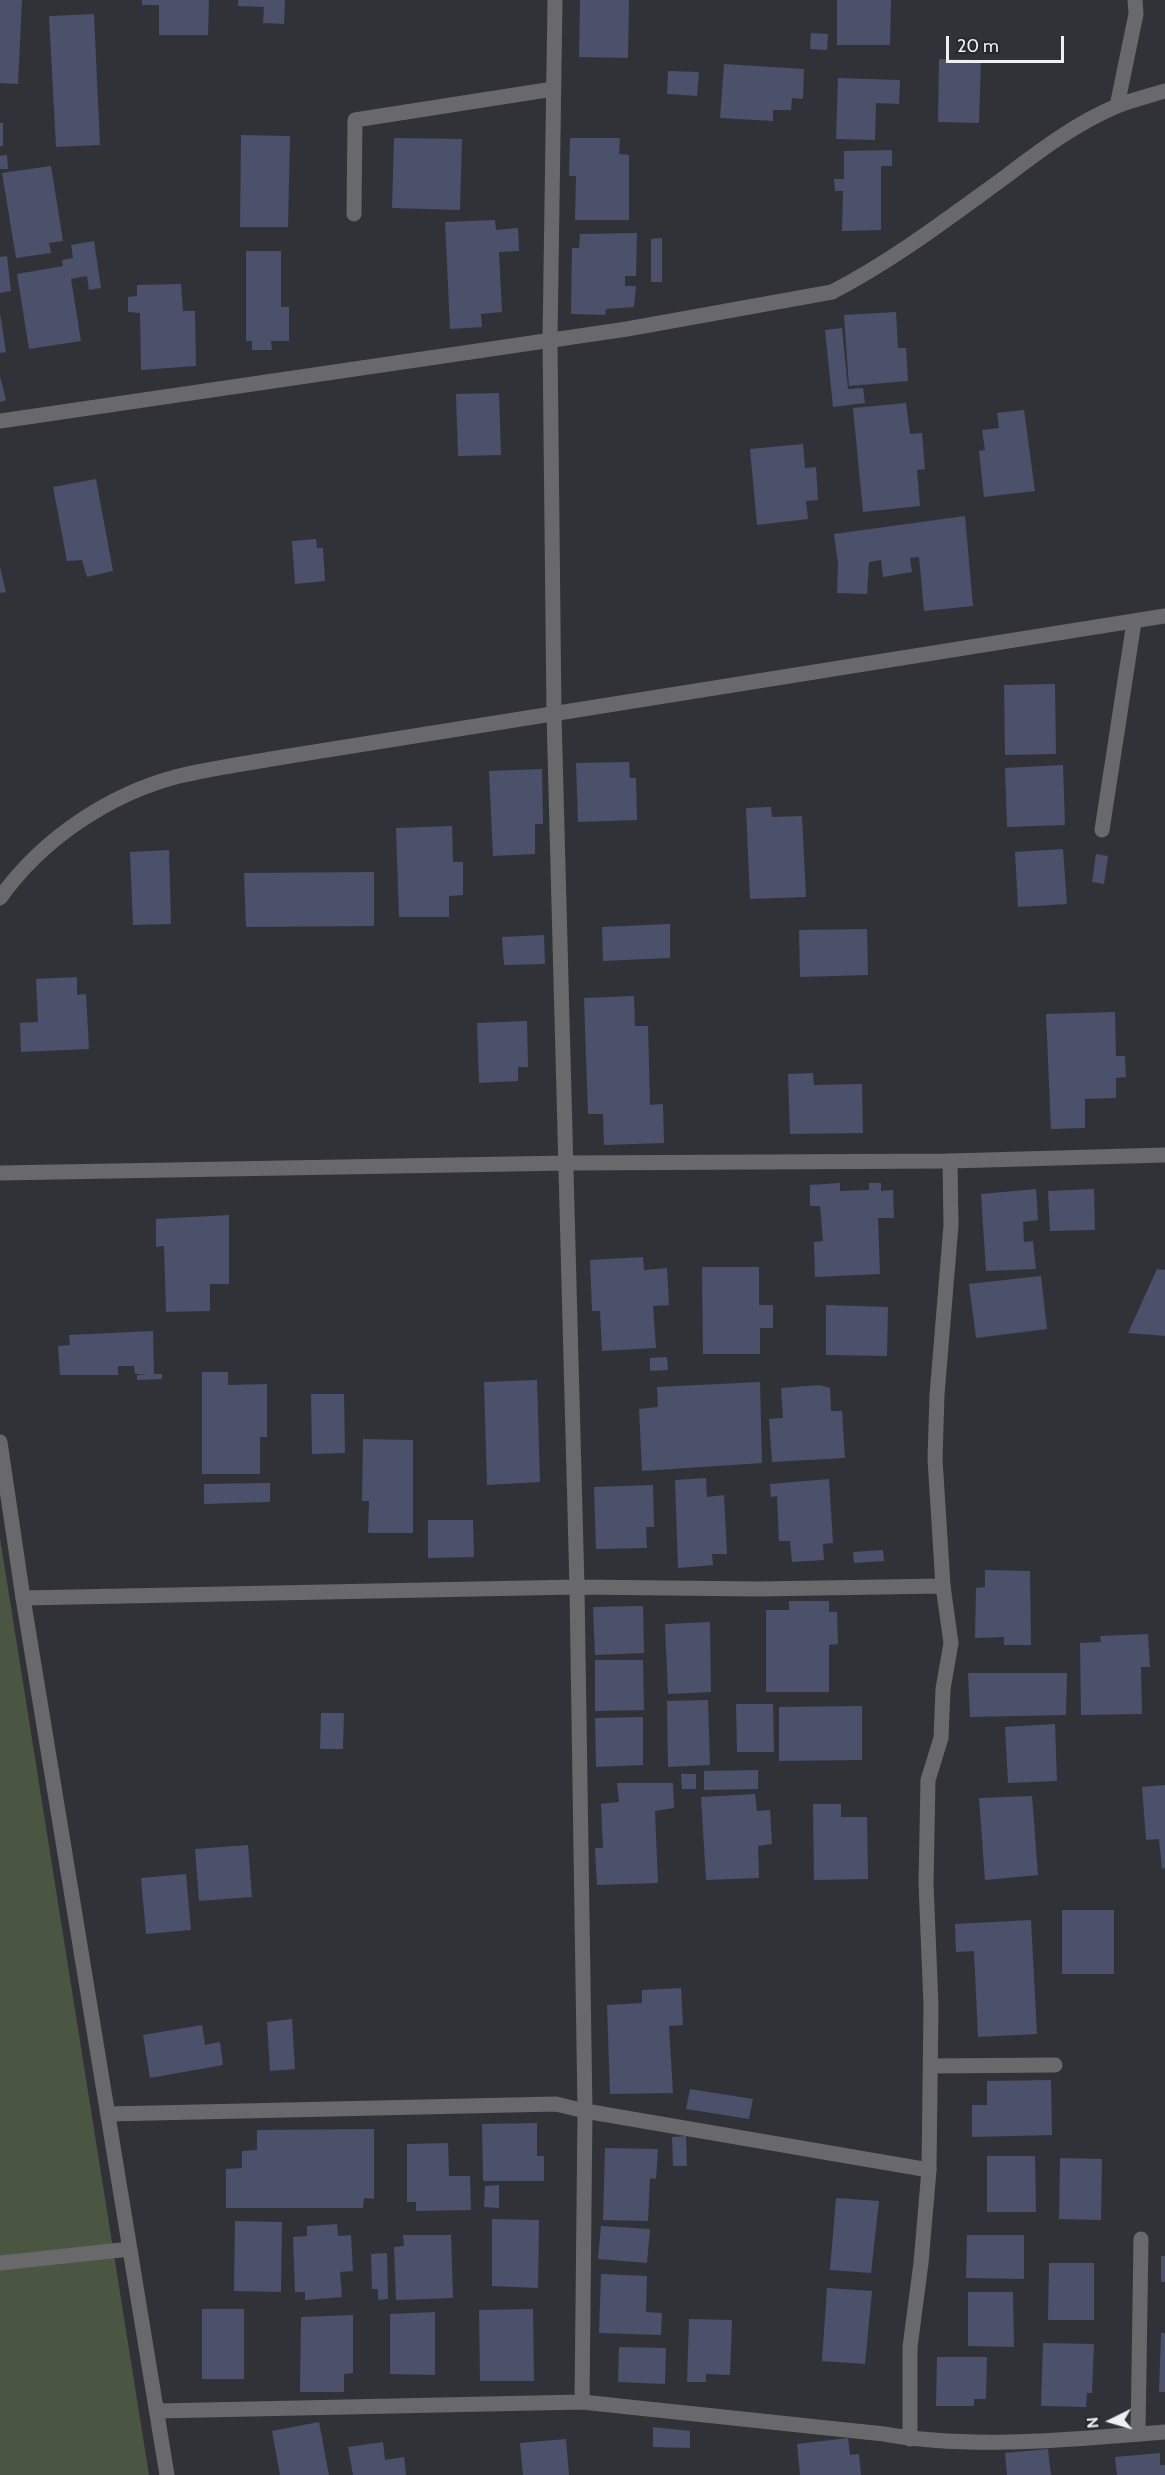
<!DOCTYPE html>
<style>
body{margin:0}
#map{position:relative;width:1165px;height:2475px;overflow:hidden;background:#313238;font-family:Cabin,sans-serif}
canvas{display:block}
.north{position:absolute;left:1081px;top:2391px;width:60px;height:60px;-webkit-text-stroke:4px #27282e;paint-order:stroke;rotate:265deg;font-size:16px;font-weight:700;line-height:24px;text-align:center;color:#eeeff3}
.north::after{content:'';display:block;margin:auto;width:21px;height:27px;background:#eeeff3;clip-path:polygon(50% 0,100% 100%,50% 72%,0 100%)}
.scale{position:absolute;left:946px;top:36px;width:118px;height:27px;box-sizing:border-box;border:3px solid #eeeff3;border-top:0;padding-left:8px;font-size:18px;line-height:21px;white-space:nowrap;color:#eeeff3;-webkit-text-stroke:4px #27282e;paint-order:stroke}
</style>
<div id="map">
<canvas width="1165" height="2475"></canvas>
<div class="north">N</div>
<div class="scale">20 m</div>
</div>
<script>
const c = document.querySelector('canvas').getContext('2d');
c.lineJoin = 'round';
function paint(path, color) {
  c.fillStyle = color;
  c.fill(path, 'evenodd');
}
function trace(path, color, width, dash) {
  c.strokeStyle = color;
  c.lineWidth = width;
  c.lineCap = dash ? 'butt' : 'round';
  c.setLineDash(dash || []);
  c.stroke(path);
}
paint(new Path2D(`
 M 0,1538 L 149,2475 L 0,2475 Z`), '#4a5542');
paint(new Path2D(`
 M 0,0 L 22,0 L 18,84 L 0,83 Z
 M 142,0 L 209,0 L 208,35 L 159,35 L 159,5 L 142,5 Z
 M 238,0 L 285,0 L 284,24 L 263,23 L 264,7 L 238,6 Z
 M 580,0 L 629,0 L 628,58 L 579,57 Z
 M 837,0 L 891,0 L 890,45 L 837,45 Z
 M 94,14 L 100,145 L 56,147 L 49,16 Z
 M 811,33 L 828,34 L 827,50 L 810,49 Z
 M 939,59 L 981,60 L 979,123 L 938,122 Z
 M 724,64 L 804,69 L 803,99 L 792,98 L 791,110 L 773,110 L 773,121 L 720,118 Z
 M 668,71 L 699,72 L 697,96 L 667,94 Z
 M 838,78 L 900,80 L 899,104 L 876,103 L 875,140 L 836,139 Z
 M 0,123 L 3,123 L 3,146 L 0,146 Z
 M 241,135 L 290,136 L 288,227 L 240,227 Z
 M 394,138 L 462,139 L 460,210 L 392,208 Z
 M 570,138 L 620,138 L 619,154 L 629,155 L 629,220 L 575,220 L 576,176 L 569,176 Z
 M 892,150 L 892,166 L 881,166 L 881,230 L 842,231 L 843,191 L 835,191 L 834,179 L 844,179 L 844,151 Z
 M 7,155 L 8,169 L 0,169 L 0,156 Z
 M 51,166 L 63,241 L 49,243 L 51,253 L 16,258 L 2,173 Z
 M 495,220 L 496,230 L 518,228 L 519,251 L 499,252 L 502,312 L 481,314 L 482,327 L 450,329 L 445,222 Z
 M 637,233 L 636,276 L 625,276 L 625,286 L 636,286 L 634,307 L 606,309 L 605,315 L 571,314 L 572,248 L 579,248 L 580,234 Z
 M 662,238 L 662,282 L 651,282 L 651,239 Z
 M 94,241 L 101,288 L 89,290 L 87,276 L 71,279 L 81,341 L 29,349 L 17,274 L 63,266 L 62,260 L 73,258 L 71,245 Z
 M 246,251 L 281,251 L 281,307 L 289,307 L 289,341 L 271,341 L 272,350 L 252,350 L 252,341 L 246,341 Z
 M 7,256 L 11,291 L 0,293 L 0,257 Z
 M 181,284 L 183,311 L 195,311 L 196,366 L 141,370 L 140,313 L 128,312 L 128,297 L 137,296 L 137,285 Z
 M 896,312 L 898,348 L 906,348 L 908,381 L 849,386 L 844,315 Z
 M 0,313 L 6,352 L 0,353 Z
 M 842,328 L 848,389 L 863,388 L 865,403 L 833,407 L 825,330 Z
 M 0,376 L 6,400 L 0,402 Z
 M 499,393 L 501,455 L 458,456 L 456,394 Z
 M 906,403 L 910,434 L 922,433 L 925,469 L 917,470 L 920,506 L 863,512 L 853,408 Z
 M 1024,410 L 1035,491 L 984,497 L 979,451 L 985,450 L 982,430 L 999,428 L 997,413 Z
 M 803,444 L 805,468 L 816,467 L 818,500 L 806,501 L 808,519 L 757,525 L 750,449 Z
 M 96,479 L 113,571 L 87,577 L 82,560 L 67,561 L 53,487 Z
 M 965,516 L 973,606 L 924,611 L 919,557 L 910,558 L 912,572 L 883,577 L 881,560 L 869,562 L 867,594 L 837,593 L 838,564 L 834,534 Z
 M 316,539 L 317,548 L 323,548 L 325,581 L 295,584 L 292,541 Z
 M 0,567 L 6,592 L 0,593 Z
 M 1055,684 L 1056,754 L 1005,755 L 1004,685 Z
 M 629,762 L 630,778 L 636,778 L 637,820 L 578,822 L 576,763 Z
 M 1063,765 L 1065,825 L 1007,827 L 1005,768 Z
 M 542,769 L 543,824 L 535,824 L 535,854 L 493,856 L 489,771 Z
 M 771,807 L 772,817 L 802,816 L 806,897 L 750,899 L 746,808 Z
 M 452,826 L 453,862 L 463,862 L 463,895 L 449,896 L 449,917 L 399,917 L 396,828 Z
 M 1063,849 L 1067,904 L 1018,907 L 1015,852 Z
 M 169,850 L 171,924 L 133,925 L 130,852 Z
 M 1096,854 L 1108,856 L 1104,884 L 1092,882 Z
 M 374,872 L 374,926 L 246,927 L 244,873 Z
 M 670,924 L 670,958 L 603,961 L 602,927 Z
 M 867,929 L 868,975 L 800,977 L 799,930 Z
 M 544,935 L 545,964 L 504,965 L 502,937 Z
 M 77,977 L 77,995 L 86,994 L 89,1049 L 21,1052 L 20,1023 L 38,1022 L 36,979 Z
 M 634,996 L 635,1026 L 648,1026 L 650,1105 L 663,1104 L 664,1143 L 604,1145 L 603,1114 L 588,1114 L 584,998 Z
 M 1115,1012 L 1116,1056 L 1125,1056 L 1126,1077 L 1116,1078 L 1116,1098 L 1085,1099 L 1085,1128 L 1051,1129 L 1046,1014 Z
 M 527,1021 L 528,1067 L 518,1067 L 518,1081 L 479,1083 L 477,1023 Z
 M 813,1073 L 814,1085 L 862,1084 L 863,1133 L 790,1134 L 788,1074 Z
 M 840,1183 L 840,1191 L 869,1190 L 869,1183 L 881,1183 L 881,1191 L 893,1190 L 894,1218 L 878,1218 L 880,1274 L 815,1277 L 814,1242 L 823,1241 L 820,1206 L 810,1206 L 810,1185 Z
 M 1036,1189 L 1038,1220 L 1023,1222 L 1024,1242 L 1033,1241 L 1036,1269 L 986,1271 L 981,1194 Z
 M 1094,1189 L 1095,1230 L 1050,1231 L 1048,1191 Z
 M 229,1215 L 229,1284 L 210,1284 L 210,1311 L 166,1312 L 164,1246 L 156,1247 L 156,1219 Z
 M 643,1257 L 644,1270 L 667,1268 L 669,1305 L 653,1306 L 656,1348 L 602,1351 L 600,1311 L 592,1311 L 590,1260 Z
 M 702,1267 L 759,1267 L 759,1305 L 773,1305 L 773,1328 L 760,1328 L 760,1354 L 703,1354 Z
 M 1157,1269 L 1165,1270 L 1165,1336 L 1128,1333 Z
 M 1041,1276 L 1047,1329 L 976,1338 L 969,1284 Z
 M 826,1305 L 888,1307 L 887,1356 L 826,1355 Z
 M 153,1331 L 154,1374 L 162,1374 L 162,1379 L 137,1380 L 137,1375 L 148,1374 L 135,1374 L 134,1366 L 118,1366 L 118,1375 L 60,1375 L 58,1346 L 70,1345 L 69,1335 Z
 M 667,1357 L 668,1370 L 650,1371 L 650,1358 Z
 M 202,1372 L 228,1372 L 228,1385 L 267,1384 L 267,1437 L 260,1437 L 260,1474 L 202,1474 Z
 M 537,1380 L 540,1482 L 487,1485 L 484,1382 Z
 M 760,1382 L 762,1463 L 642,1471 L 639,1409 L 658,1407 L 657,1387 Z
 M 819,1385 L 830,1388 L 831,1411 L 842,1411 L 845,1458 L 772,1462 L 769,1419 L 783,1418 L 781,1388 Z
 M 311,1394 L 344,1394 L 345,1453 L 312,1454 Z
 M 363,1439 L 413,1440 L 413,1533 L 368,1533 L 369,1501 L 362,1501 Z
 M 706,1478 L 707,1497 L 724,1495 L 727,1554 L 712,1554 L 713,1565 L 678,1568 L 675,1480 Z
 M 829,1479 L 833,1543 L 823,1544 L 824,1560 L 792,1562 L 790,1541 L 779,1541 L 777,1496 L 771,1497 L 770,1484 Z
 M 270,1483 L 270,1502 L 204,1504 L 204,1484 Z
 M 653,1485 L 654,1527 L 646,1527 L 647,1548 L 596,1549 L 594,1487 Z
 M 428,1520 L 473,1520 L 474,1557 L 428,1558 Z
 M 883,1550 L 884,1561 L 854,1563 L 853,1552 Z
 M 985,1570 L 1030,1571 L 1031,1645 L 1004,1645 L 1004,1637 L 975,1638 L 976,1588 L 985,1587 Z
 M 789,1601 L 829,1601 L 829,1612 L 837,1612 L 838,1644 L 829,1645 L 829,1692 L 766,1692 L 766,1610 L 789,1610 Z
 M 643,1606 L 644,1653 L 595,1655 L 593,1607 Z
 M 710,1622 L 711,1692 L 668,1694 L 665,1624 Z
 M 1148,1634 L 1150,1667 L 1141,1667 L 1142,1714 L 1081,1715 L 1080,1643 L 1101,1642 L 1100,1636 Z
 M 595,1660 L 643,1660 L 644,1710 L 595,1711 Z
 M 968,1673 L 1067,1673 L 1066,1715 L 970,1717 Z
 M 708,1700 L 710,1765 L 668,1767 L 667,1701 Z
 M 736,1704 L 773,1704 L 774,1752 L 737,1752 Z
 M 862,1706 L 862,1760 L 779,1761 L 779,1707 Z
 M 321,1713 L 344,1713 L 343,1749 L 320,1749 Z
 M 643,1717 L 643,1765 L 596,1767 L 595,1718 Z
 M 1055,1724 L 1057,1781 L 1008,1783 L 1005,1727 Z
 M 758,1770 L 758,1789 L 704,1790 L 704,1771 Z
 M 681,1774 L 696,1774 L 696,1789 L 682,1789 Z
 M 617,1783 L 673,1783 L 674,1808 L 655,1811 L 658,1883 L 597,1885 L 595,1848 L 603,1848 L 601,1804 L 619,1802 Z
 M 1165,1785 L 1165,1868 L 1162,1869 L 1159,1839 L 1146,1840 L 1142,1787 Z
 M 755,1794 L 757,1811 L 770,1810 L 772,1844 L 758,1846 L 759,1878 L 706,1880 L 701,1797 Z
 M 1032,1796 L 1038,1875 L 985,1880 L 979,1798 Z
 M 813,1804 L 841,1804 L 841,1817 L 867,1817 L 868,1879 L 814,1880 Z
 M 248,1845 L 252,1897 L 199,1901 L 195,1849 Z
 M 186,1874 L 191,1930 L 146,1934 L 141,1878 Z
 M 1062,1910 L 1114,1910 L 1114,1974 L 1062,1974 Z
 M 1031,1920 L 1037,2034 L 978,2037 L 974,1951 L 956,1952 L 955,1924 Z
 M 681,1988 L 683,2025 L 669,2026 L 673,2093 L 610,2094 L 607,2005 L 642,2003 L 642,1990 Z
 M 292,2019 L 295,2069 L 270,2071 L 267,2022 Z
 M 202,2025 L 205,2045 L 220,2042 L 223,2065 L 150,2078 L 143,2035 Z
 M 1051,2080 L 1052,2135 L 972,2137 L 972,2105 L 987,2105 L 987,2081 Z
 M 690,2089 L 753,2099 L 749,2119 L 686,2109 Z
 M 537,2123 L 537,2156 L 544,2156 L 544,2181 L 483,2181 L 482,2124 Z
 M 374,2129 L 374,2199 L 364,2198 L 363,2208 L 226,2208 L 226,2169 L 242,2168 L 242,2151 L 257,2150 L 257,2130 Z
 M 686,2136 L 687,2166 L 673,2166 L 672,2137 Z
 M 448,2143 L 449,2176 L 470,2176 L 471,2210 L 416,2211 L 416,2202 L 407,2202 L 407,2144 Z
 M 605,2148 L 658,2149 L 656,2179 L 650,2178 L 648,2221 L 603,2220 Z
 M 987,2156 L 1035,2156 L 1036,2212 L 987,2212 Z
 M 1060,2158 L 1102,2159 L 1101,2220 L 1059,2219 Z
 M 499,2185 L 499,2208 L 484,2207 L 485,2186 Z
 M 836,2198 L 879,2201 L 871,2273 L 830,2270 Z
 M 492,2219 L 539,2220 L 538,2288 L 492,2286 Z
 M 235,2221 L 282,2222 L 281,2292 L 234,2291 Z
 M 337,2224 L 338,2236 L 351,2235 L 353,2271 L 340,2272 L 342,2297 L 305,2300 L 305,2292 L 295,2292 L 293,2237 L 307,2236 L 307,2226 Z
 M 601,2226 L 650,2229 L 647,2263 L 598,2259 Z
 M 403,2235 L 451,2235 L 453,2298 L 396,2300 L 394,2247 L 404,2246 Z
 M 967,2235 L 1024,2235 L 1024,2279 L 966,2278 Z
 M 387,2253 L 388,2299 L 378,2300 L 378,2289 L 372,2289 L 371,2254 Z
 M 1161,2256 L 1165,2256 L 1165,2282 L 1161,2282 Z
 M 1049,2263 L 1094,2263 L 1094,2320 L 1048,2320 Z
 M 601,2274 L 647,2276 L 646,2312 L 662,2313 L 661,2335 L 599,2333 Z
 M 827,2288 L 872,2291 L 865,2364 L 822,2361 Z
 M 968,2292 L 1013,2292 L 1014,2347 L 968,2346 Z
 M 202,2309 L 244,2309 L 244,2379 L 202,2379 Z
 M 533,2309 L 534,2381 L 480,2381 L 479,2310 Z
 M 435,2312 L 435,2375 L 390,2374 L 390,2314 Z
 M 353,2315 L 353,2373 L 344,2374 L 344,2392 L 300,2392 L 301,2317 Z
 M 689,2319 L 732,2320 L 730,2375 L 706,2374 L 706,2382 L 687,2382 Z
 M 1161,2333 L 1165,2333 L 1165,2392 L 1159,2392 Z
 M 1043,2343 L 1094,2344 L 1092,2393 L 1087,2393 L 1086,2407 L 1041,2406 Z
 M 619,2347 L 666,2348 L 665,2384 L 618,2382 Z
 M 937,2357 L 987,2357 L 986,2399 L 974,2399 L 974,2406 L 936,2406 Z
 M 319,2422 L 329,2475 L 280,2475 L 272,2431 Z
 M 653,2427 L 690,2431 L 690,2448 L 653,2447 Z
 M 848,2438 L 850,2455 L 859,2454 L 861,2475 L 800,2475 L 797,2444 Z
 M 566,2439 L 569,2475 L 523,2475 L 520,2443 Z
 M 383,2442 L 385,2460 L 404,2457 L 406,2475 L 353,2475 L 348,2447 Z
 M 1048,2449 L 1051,2475 L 1007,2475 L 1005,2453 Z
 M 1160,2453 L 1160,2465 L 1165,2465 L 1165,2475 L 1117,2475 L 1115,2457 Z`), '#4b506b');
trace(new Path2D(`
 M 1117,106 L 1136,14 L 1135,0
 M 354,214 L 355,120 L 553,89
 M 0,421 L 627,329 L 832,292 C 892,261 946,220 1001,180 C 1037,153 1074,124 1117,106 C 1132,100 1149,96 1165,91
 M 1102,830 L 1134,622
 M 943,1586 L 935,1459 L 937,1395 L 951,1225 L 950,1161
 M 931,2066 L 1055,2065
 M 108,2114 L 556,2104 L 585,2111 L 929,2170
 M 1138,2434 L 1141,2239`), '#69686b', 15);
trace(new Path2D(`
 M 555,0 L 550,339 L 554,715 L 577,1587 L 585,2111 L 582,2402
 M 0,1173 L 567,1163 L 950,1161 L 1165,1155
 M 23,1598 L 577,1587 L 758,1589 L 943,1586 L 951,1643 L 943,1689 L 941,1738 L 928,1780 L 926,1883 L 931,2006 L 929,2170 L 921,2263 L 910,2347 L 910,2439
 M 0,2263 L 130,2249
 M 157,2411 L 582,2402 L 884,2434 C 974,2450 1074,2439 1165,2432`), '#69686b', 15);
trace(new Path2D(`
 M 0,898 C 42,839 109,794 179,776 C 213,768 249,763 283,757 L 1165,616
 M 0,1442 L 23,1598 L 167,2475`), '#69686b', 15);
</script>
